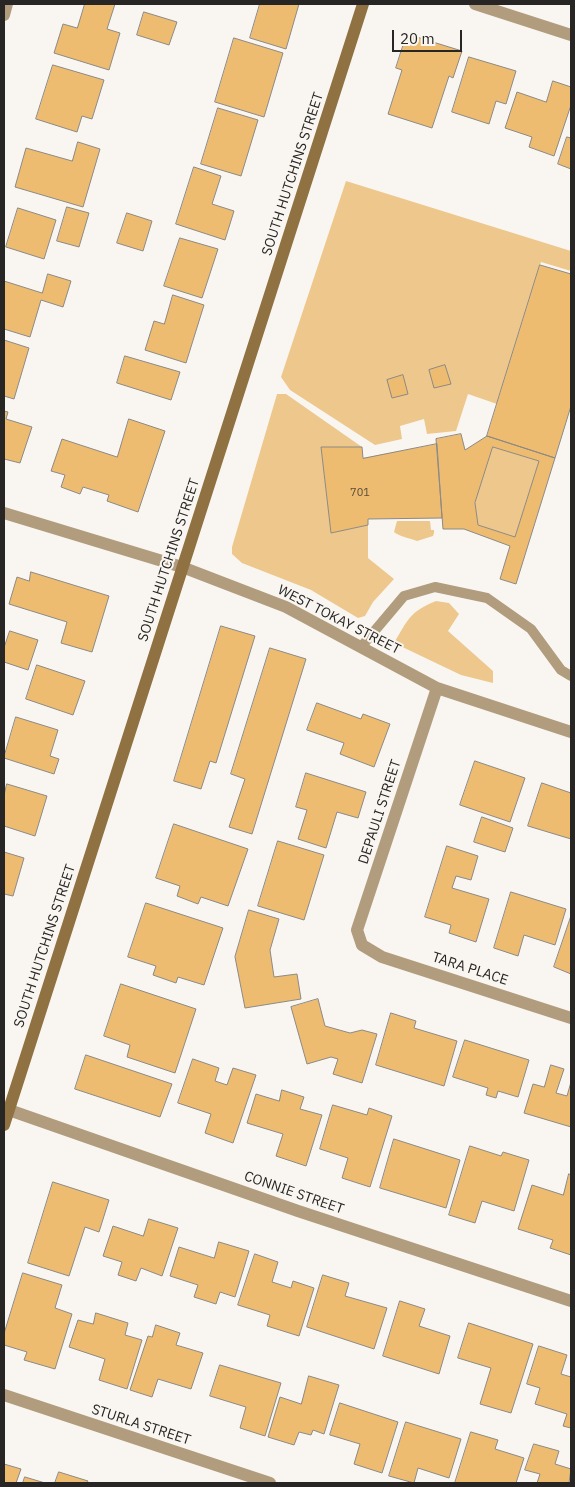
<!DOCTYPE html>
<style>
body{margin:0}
#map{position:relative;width:575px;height:1487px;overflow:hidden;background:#f9f6f1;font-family:"IBM Plex Sans",sans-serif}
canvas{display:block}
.frame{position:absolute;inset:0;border:5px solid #282624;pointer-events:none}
.scale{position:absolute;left:392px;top:30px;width:70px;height:22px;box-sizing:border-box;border:2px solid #282624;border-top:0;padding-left:6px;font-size:15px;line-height:18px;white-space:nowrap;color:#282624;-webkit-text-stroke:4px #f9f6f1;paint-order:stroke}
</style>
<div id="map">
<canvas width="575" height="1487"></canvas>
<div class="frame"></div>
<div class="scale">20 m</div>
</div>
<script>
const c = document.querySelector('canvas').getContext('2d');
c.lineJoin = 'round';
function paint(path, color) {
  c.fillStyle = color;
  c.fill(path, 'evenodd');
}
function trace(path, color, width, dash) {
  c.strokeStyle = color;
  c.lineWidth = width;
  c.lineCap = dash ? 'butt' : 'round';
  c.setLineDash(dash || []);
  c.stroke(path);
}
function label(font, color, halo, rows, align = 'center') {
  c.font = font + ' "IBM Plex Sans",sans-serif';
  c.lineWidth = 4;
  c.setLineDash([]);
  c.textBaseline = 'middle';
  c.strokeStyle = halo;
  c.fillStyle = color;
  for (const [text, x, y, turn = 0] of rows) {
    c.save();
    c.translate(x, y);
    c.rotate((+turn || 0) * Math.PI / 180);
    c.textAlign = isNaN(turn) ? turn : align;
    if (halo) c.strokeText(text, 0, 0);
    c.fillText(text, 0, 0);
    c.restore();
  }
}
paint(new Path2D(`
 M 346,181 L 571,251 L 571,271 L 541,262 L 497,404 L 468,394 L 456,431 L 427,434 L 424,419 L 400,426 L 402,439 L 375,445 L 290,390 L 281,377 Z
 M 277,394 L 286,394 L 362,447 L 321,447 L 331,533 L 368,525 L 368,558 L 394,579 L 373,602 L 365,616 L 358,618 L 311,590 L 242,563 L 232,554 L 232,547 Z
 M 493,447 L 539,461 L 515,537 L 478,525 L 475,503 Z
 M 397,521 L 430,521 L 431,530 L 434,530 L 434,533 L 433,536 L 417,541 C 410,538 400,537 394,532 Z
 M 436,601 L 449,603 L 459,614 L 448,631 L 493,671 L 493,683 L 461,675 L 394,643 C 408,620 409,612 436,601 Z`), '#eec78c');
const building = new Path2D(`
 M 85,4 L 115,4 L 107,29 L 120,33 L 109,70 L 54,53 L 63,24 L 77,28 Z
 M 260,4 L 299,4 L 286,49 L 250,38 Z
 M 144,12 L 177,22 L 169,45 L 137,35 Z
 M 407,34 L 462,51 L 453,78 L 449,76 L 432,128 L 388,114 L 402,70 L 396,68 Z
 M 234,38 L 283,53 L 264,117 L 215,102 Z
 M 469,57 L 516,71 L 506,104 L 496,101 L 489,124 L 452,112 Z
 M 53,65 L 104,80 L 92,119 L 82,116 L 77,132 L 36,119 Z
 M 553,81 L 571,87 L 571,105 L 554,156 L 529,147 L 532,137 L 505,128 L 517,92 L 546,102 Z
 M 218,108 L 258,120 L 241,176 L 201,164 Z
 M 567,137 L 571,138 L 571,169 L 558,164 Z
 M 78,142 L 100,149 L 83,207 L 15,187 L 26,148 L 72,161 Z
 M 194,167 L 221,176 L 212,204 L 234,211 L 225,240 L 176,224 Z
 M 67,207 L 89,213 L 79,247 L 57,241 Z
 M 18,208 L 56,220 L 44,259 L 6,247 Z
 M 127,213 L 152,221 L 143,251 L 117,243 Z
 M 180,238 L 218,249 L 202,298 L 164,286 Z
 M 540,265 L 571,274 L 571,406 L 555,458 L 487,436 Z
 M 48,274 L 71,281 L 63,307 L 41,300 L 30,337 L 4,329 L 4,281 L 42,293 Z
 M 173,295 L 204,305 L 186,363 L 145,350 L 154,321 L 164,324 Z
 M 4,340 L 29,348 L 14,399 L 4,396 Z
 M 125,356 L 180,372 L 171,400 L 117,383 Z
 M 445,365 L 451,384 L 434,388 L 429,370 Z
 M 403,375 L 408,394 L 392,398 L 387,380 Z
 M 4,411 L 8,412 L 6,419 L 32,427 L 20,463 L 4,459 Z
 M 129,419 L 165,431 L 138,512 L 107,501 L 109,495 L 83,487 L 80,494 L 61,487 L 65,475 L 51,471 L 62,439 L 117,457 Z
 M 461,434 L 465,450 L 487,436 L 555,458 L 516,584 L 500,579 L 510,546 L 464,529 L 443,529 L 436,439 ZM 493,447 L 539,461 L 515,537 L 478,525 L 475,503 Z
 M 437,444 L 442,518 L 368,519 L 368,525 L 331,533 L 321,447 L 362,447 L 363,458 Z
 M 31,572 L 109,596 L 92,652 L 61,643 L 67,622 L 9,604 L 17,577 L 29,581 Z
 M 221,626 L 255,636 L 216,763 L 210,761 L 201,789 L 174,781 Z
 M 10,631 L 38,640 L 28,670 L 4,662 L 4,648 Z
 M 270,648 L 306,659 L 252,834 L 229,827 L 245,779 L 231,774 Z
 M 37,665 L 85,681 L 73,715 L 26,699 Z
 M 317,703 L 361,719 L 363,714 L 390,724 L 374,767 L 340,754 L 344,743 L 307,730 Z
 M 16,717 L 58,730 L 50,756 L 59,759 L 54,774 L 4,758 Z
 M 475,761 L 525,778 L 510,822 L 460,805 Z
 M 306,773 L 366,792 L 358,818 L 337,812 L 326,848 L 298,839 L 307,810 L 296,807 Z
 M 542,783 L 571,793 L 571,839 L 528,826 Z
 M 7,784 L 47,796 L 35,836 L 4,826 L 4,796 Z
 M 482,817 L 513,828 L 505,852 L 474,842 Z
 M 174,824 L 248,849 L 228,906 L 201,897 L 198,904 L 177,896 L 180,886 L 156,878 Z
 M 278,841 L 324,855 L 304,920 L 258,906 Z
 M 447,846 L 478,856 L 471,880 L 456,876 L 452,888 L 489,899 L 476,942 L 449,933 L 451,925 L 425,917 Z
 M 4,852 L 24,858 L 13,896 L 4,894 Z
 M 511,892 L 566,909 L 555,945 L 524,935 L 518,956 L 494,948 Z
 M 146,903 L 223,928 L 204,985 L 178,977 L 176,983 L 153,975 L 156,966 L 128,957 Z
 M 249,910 L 279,919 L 270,950 L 274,977 L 297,974 L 301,999 L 245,1008 L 235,957 Z
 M 571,916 L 571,974 L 554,967 Z
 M 121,984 L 196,1009 L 175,1073 L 127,1057 L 130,1045 L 104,1036 Z
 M 318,999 L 325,1026 L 350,1033 L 362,1030 L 377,1034 L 362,1083 L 333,1074 L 338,1059 L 331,1057 L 307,1064 L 291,1007 Z
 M 391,1013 L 416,1021 L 414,1028 L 457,1041 L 444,1086 L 376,1065 Z
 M 465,1040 L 529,1060 L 518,1097 L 498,1091 L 496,1098 L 486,1095 L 488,1088 L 453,1077 Z
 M 86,1055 L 172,1084 L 160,1117 L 75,1089 Z
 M 193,1059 L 219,1068 L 215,1081 L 227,1085 L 233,1068 L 256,1075 L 233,1143 L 205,1133 L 211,1114 L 178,1103 Z
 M 551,1065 L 564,1069 L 556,1093 L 567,1096 L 571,1082 L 571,1127 L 524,1113 L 533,1084 L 544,1087 Z
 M 282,1090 L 304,1097 L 300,1109 L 322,1115 L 306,1166 L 276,1156 L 283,1134 L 247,1123 L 256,1094 L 279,1101 Z
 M 333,1105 L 367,1115 L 369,1108 L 392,1116 L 370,1187 L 342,1178 L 348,1158 L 320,1149 Z
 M 394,1139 L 460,1160 L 446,1208 L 380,1188 Z
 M 470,1146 L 501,1156 L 503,1152 L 529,1160 L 514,1211 L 482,1201 L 475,1223 L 449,1215 Z
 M 569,1174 L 571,1175 L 571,1255 L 550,1248 L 553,1240 L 518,1229 L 532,1185 L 563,1195 Z
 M 53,1182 L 109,1200 L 99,1232 L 85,1227 L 69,1276 L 28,1263 Z
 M 149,1219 L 178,1228 L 162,1276 L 141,1268 L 136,1281 L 118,1275 L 122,1262 L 103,1256 L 113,1226 L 143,1236 Z
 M 219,1242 L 249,1251 L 235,1297 L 220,1292 L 216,1304 L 194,1297 L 198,1285 L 170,1276 L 179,1247 L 214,1258 Z
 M 255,1254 L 278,1262 L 272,1282 L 291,1288 L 293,1281 L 314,1288 L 299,1336 L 267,1326 L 270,1315 L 238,1305 Z
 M 23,1273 L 62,1285 L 55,1308 L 72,1314 L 55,1369 L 24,1360 L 27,1352 L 4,1345 L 4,1334 Z
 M 323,1275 L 349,1283 L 345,1296 L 387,1308 L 374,1349 L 307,1327 Z
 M 400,1301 L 425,1309 L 419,1326 L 450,1336 L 439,1374 L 383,1356 Z
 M 96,1313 L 128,1323 L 125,1335 L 142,1340 L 127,1389 L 99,1380 L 105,1359 L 69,1347 L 78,1320 L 93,1324 Z
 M 469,1323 L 533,1344 L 511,1413 L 480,1404 L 491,1368 L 458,1358 Z
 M 156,1325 L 180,1333 L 176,1345 L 203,1353 L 191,1389 L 158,1379 L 152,1397 L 130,1390 L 148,1336 L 152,1337 Z
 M 539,1346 L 567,1355 L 561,1374 L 571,1377 L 571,1428 L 563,1426 L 567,1414 L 535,1404 L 540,1388 L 527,1384 Z
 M 220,1365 L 281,1383 L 265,1436 L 240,1428 L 246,1407 L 210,1396 Z
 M 309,1376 L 339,1385 L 324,1434 L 313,1430 L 311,1435 L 299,1432 L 294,1445 L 268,1437 L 280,1397 L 301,1404 Z
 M 340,1403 L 398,1422 L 382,1473 L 354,1464 L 360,1444 L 330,1435 Z
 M 406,1422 L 461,1439 L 449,1478 L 418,1468 L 414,1483 L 389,1476 Z
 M 471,1432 L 498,1440 L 495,1449 L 524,1458 L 516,1483 L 455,1483 Z
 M 534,1444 L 559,1451 L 555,1464 L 571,1469 L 569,1483 L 537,1483 L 540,1474 L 525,1470 Z
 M 4,1464 L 21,1469 L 16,1483 L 4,1483 Z
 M 59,1472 L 88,1481 L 87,1483 L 55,1483 Z
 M 25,1477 L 45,1483 L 23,1483 Z`);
paint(building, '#edbc71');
trace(building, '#8c8985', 1);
trace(new Path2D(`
 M 361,647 L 404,596 L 435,587 L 487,598 L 531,629 L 561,670 L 571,676`), '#b19c7e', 10);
trace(new Path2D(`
 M 475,4 L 571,35
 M 4,15 L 7,4
 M 4,513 L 182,567 L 286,607 L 437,688 L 571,732
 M 437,688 L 357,930 L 362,945 L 382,957 L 571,1018
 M 9,1110 L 298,1211 L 571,1301
 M 4,1395 L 270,1483`), '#b19c7e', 12);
trace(new Path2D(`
 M 4,1125 L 363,4`), '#8f7142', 12);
label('11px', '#594c37', null, [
 ["701",360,493]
]);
label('14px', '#282624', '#f9f6f1', [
 ["SOUTH HUTCHINS STREET",293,174,-72],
 ["SOUTH HUTCHINS STREET",169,560,-72],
 ["WEST TOKAY STREET",339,620,27],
 ["DEPAULI STREET",380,812,-72],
 ["SOUTH HUTCHINS STREET",45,946,-72],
 ["TARA PLACE",470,969,18],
 ["CONNIE STREET",294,1193,19],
 ["STURLA STREET",141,1425,18]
]);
</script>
